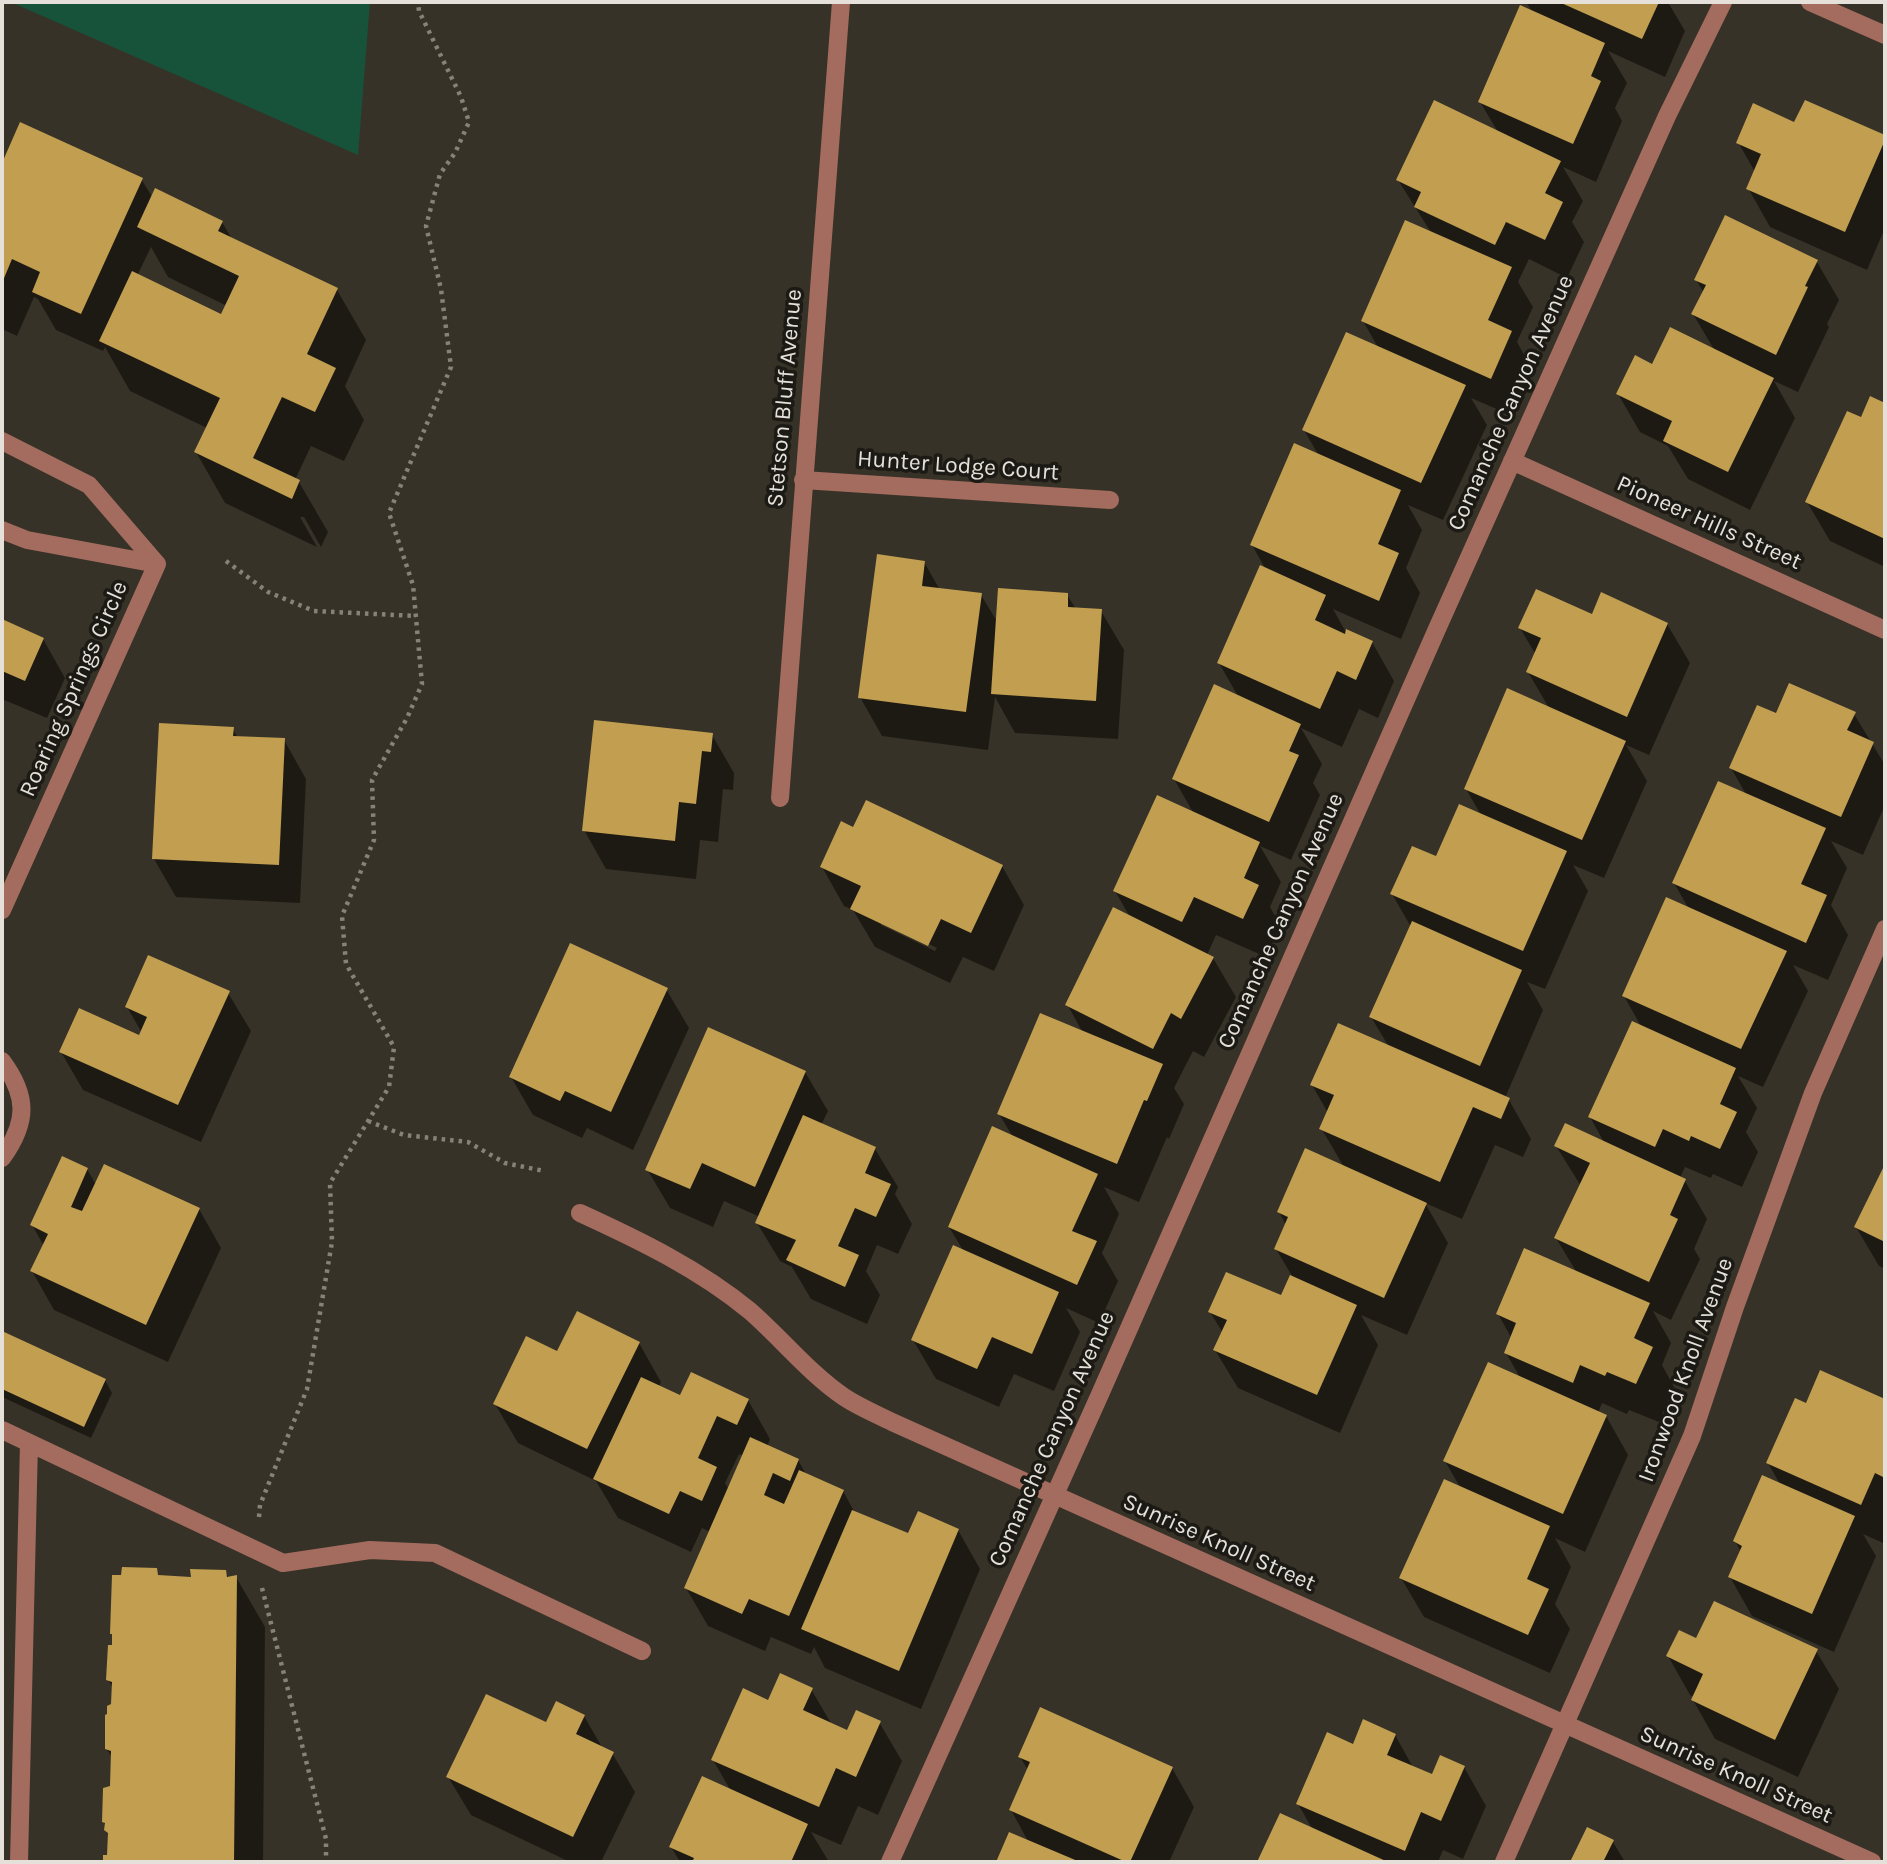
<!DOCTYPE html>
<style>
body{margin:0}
#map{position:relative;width:1887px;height:1864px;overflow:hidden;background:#373227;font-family:Karla,sans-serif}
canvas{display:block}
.frame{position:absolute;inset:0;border:4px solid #e5e1da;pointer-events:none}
</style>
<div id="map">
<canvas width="1887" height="1864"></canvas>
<div class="frame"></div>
</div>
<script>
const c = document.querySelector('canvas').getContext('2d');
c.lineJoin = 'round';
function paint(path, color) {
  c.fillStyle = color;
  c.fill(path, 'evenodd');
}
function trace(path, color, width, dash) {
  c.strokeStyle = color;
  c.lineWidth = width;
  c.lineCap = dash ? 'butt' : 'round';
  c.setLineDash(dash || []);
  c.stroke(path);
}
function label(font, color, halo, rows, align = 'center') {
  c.font = font + ' Karla,sans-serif';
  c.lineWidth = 7;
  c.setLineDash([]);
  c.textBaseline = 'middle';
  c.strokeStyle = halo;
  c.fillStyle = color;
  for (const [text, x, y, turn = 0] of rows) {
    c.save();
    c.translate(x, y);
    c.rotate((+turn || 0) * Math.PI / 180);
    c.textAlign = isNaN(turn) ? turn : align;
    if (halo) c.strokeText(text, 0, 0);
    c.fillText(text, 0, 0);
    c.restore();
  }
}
paint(new Path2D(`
 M 14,2 L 370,2 L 358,155 L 13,3 Z`), '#17523b');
paint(new Path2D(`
 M 1526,2 L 1670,2 L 1669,4 L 1685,31 L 1665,77 L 1608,51 L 1627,83 L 1615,108 L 1622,121 L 1596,182 L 1563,167 L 1583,201 L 1572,222 L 1584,242 L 1567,278 L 1529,259 L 1518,282 L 1533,307 L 1517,342 L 1533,371 L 1513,416 L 1471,398 L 1487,425 L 1443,520 L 1408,505 L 1422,530 L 1406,568 L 1420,593 L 1401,639 L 1333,609 L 1347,634 L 1372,642 L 1394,681 L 1378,718 L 1359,709 L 1342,747 L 1301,728 L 1322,764 L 1313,783 L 1320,795 L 1291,860 L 1260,846 L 1281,882 L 1270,907 L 1280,925 L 1266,957 L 1216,935 L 1207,955 L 1213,958 L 1236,997 L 1204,1057 L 1193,1051 L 1174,1088 L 1184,1104 L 1169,1139 L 1167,1137 L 1139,1202 L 1104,1187 L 1119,1214 L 1102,1253 L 1118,1281 L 1099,1323 L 1066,1308 L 1080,1332 L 1054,1391 L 1014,1374 L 999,1407 L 936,1379 L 913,1340 L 964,1252 L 949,1227 L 1013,1137 L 999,1114 L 1083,1033 L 1067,1004 L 1130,917 L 1115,891 L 1194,814 L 1174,779 L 1239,698 L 1219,663 L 1266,570 L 1252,545 L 1319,456 L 1304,430 L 1379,349 L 1363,321 L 1432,234 L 1398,180 L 1498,132 L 1480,102 L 1533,13 Z
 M 1806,102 L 1885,137 L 1885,228 L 1867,270 L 1770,227 L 1748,188 L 1755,172 L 1738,142 L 1795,124 Z
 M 21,125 L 141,179 L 153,198 L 222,222 L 232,239 L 337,290 L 366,340 L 345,386 L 364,420 L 344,461 L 311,446 L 295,480 L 299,482 L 328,532 L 321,547 L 304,517 L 300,517 L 317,547 L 225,503 L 196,452 L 207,428 L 130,391 L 105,347 L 103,351 L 56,330 L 38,299 L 34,297 L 17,336 L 2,329 L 2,168 ZM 151,247 L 168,277 L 227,306 L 222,317 L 137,276 Z
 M 1817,262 L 1839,300 L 1827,324 L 1829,327 L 1798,392 L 1774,381 L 1795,418 L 1750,510 L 1688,479 L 1668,446 L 1640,432 L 1618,394 L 1652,366 L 1715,351 L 1693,314 L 1704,293 L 1696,280 Z
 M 1871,399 L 1885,405 L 1885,567 L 1830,541 L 1807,502 L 1862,420 Z
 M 924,562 L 940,590 L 981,595 L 998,623 L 1067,595 L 1076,609 L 1101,611 L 1124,650 L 1118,739 L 1015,733 L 995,697 L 988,750 L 882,736 L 860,697 Z
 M 1593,616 L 1667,624 L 1690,663 L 1649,755 L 1626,745 L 1647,781 L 1604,878 L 1573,865 L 1588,891 L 1545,989 L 1527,982 L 1543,1010 L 1505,1098 L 1509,1100 L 1531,1139 L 1523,1157 L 1495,1145 L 1462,1219 L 1425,1203 L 1448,1243 L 1407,1335 L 1361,1315 L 1378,1345 L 1340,1433 L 1238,1388 L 1215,1350 L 1223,1333 L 1210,1312 L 1281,1298 L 1292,1276 L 1276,1249 L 1286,1225 L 1279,1212 L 1344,1167 L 1321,1128 L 1328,1113 L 1312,1085 L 1389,1047 L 1371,1017 L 1411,927 L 1392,894 L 1437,859 L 1481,815 L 1466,789 L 1549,708 L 1528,672 L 1536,655 L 1520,628 Z
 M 2,621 L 43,639 L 65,678 L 47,718 L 2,699 Z
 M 1854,714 L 1885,765 L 1885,805 L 1863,855 L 1831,841 L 1847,868 L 1831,905 L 1848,935 L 1828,980 L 1793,965 L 1808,991 L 1763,1087 L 1738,1076 L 1757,1108 L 1746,1132 L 1758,1152 L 1742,1187 L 1713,1174 L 1711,1178 L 1685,1167 L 1680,1178 L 1685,1181 L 1707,1219 L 1694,1249 L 1700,1259 L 1671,1320 L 1653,1311 L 1671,1343 L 1662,1365 L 1674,1387 L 1659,1422 L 1629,1410 L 1627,1414 L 1602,1403 L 1598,1413 L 1606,1416 L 1628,1455 L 1585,1552 L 1555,1538 L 1571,1567 L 1555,1604 L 1570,1629 L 1550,1673 L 1424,1617 L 1401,1578 L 1461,1489 L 1445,1461 L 1521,1379 L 1506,1353 L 1512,1339 L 1498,1314 L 1577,1273 L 1556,1238 L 1581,1186 L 1556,1146 L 1605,1144 L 1590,1117 L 1642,1028 L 1624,996 L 1689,909 L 1674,883 L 1747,796 L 1731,768 L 1777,716 Z
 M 233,729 L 238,738 L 284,740 L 306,779 L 300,903 L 176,897 L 154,859 Z
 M 712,735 L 734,773 L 733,790 L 723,789 L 718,842 L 700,840 L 696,879 L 606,869 L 584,830 Z
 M 854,829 L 1002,866 L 1024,905 L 994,971 L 963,957 L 950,983 L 875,947 L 853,910 L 844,906 L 822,867 ZM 881,921 L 937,948 L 935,951 L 881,925 Z
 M 666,989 L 689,1028 L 633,1150 L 587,1128 L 582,1138 L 533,1115 L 511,1077 Z
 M 228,993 L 251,1031 L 201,1142 L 83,1090 L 61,1052 L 140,1037 L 142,1033 L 127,1007 Z
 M 805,1072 L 828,1111 L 821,1125 L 875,1149 L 898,1187 L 895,1194 L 912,1224 L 898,1254 L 877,1245 L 866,1271 L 880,1295 L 867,1324 L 811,1299 L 792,1267 L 780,1261 L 757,1223 L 760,1217 L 724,1201 L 713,1227 L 670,1208 L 647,1169 Z
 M 1885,1168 L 1885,1269 L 1879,1266 L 1856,1227 Z
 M 87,1169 L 96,1185 L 199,1209 L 221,1248 L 168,1362 L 54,1310 L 32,1271 L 44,1246 L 32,1225 Z
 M 2,1333 L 105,1380 L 112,1393 L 91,1438 L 2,1397 Z
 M 639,1343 L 661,1382 L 659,1387 L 681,1398 L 748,1400 L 770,1439 L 767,1447 L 798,1460 L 807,1476 L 843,1491 L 855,1513 L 909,1536 L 958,1530 L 980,1569 L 921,1709 L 825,1668 L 814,1647 L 811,1654 L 771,1637 L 765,1651 L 708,1626 L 686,1588 L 710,1532 L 702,1528 L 691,1552 L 618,1518 L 596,1481 L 518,1443 L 495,1404 L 558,1353 ZM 739,1454 L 744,1456 L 729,1490 L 725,1483 Z
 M 1821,1373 L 1885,1401 L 1885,1537 L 1883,1543 L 1863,1534 L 1876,1556 L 1834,1652 L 1752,1616 L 1730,1577 L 1741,1552 L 1735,1541 L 1781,1486 L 1768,1463 L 1807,1405 Z
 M 155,1570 L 160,1577 L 192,1579 L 225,1572 L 229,1578 L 236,1577 L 265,1627 L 263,1862 L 105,1862 L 105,1857 L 109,1857 L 110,1837 L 104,1822 L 111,1788 L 113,1759 L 106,1748 L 114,1689 L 108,1680 L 114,1647 L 112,1634 Z
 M 1697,1640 L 1816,1651 L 1839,1689 L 1798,1777 L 1715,1739 L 1693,1700 L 1694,1697 L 1690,1695 L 1668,1656 Z
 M 811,1689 L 832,1725 L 848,1732 L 879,1722 L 902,1761 L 878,1815 L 858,1806 L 841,1845 L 811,1832 L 829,1862 L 680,1862 L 671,1847 L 731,1791 L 713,1760 L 769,1702 Z
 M 2,1692 L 4,1696 L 3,1840 L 2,1840 Z
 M 584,1716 L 603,1749 L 612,1753 L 635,1792 L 601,1862 L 570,1862 L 471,1815 L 448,1777 L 547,1724 Z
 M 1395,1735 L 1414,1769 L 1433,1777 L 1464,1767 L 1486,1806 L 1463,1859 L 1443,1850 L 1438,1862 L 1259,1862 L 1281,1815 L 1313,1830 L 1298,1804 L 1354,1746 Z
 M 1020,1757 L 1172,1768 L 1194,1807 L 1169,1862 L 998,1862 L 1010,1834 L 1029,1843 L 1011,1810 L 1028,1770 Z
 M 1587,1829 L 1613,1842 L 1625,1862 L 1571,1862 Z`), '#0007');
paint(new Path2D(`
 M 1559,2 L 1659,2 L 1642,39 Z
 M 1520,5 L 1605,43 L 1591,76 L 1601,81 L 1573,144 L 1478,102 Z
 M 1434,100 L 1561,161 L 1545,193 L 1563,202 L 1545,240 L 1506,222 L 1495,245 L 1414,207 L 1421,192 L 1396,180 Z
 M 1805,100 L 1885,135 L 1885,140 L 1845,232 L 1746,189 L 1761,154 L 1736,143 L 1753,103 L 1794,122 Z
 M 20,122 L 143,178 L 81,314 L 32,292 L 40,272 L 12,259 L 2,283 L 2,163 Z
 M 155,188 L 223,221 L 218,231 L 338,288 L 307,354 L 336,368 L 315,412 L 282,397 L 253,458 L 300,480 L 292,499 L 194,452 L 220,398 L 99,341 L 132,271 L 221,314 L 239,276 L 137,227 Z
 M 1725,215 L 1818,260 L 1805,286 L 1808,287 L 1776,355 L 1691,314 L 1706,285 L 1694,280 Z
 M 1405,220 L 1512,267 L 1488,320 L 1512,331 L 1491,379 L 1361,321 Z
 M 1670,327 L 1774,378 L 1728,472 L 1663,441 L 1672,421 L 1616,394 L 1635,355 L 1652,364 Z
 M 1346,332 L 1466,385 L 1421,483 L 1302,430 Z
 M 1870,396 L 1885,403 L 1885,539 L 1805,502 L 1847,411 L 1861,417 Z
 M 1294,443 L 1401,490 L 1378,544 L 1399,553 L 1379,601 L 1250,545 Z
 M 877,554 L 925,561 L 922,586 L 982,593 L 966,712 L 858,698 Z
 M 1260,565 L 1326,595 L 1315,620 L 1345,634 L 1346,629 L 1373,641 L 1356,680 L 1337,671 L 1320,709 L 1217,663 Z
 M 998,588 L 1068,593 L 1068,607 L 1102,609 L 1096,701 L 991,694 Z
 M 1536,589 L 1592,614 L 1601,592 L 1668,623 L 1627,717 L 1526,672 L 1541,638 L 1518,628 Z
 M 2,619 L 44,638 L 25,681 L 2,671 Z
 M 1789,683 L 1856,712 L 1847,730 L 1874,742 L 1841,817 L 1729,768 L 1757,705 L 1776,713 Z
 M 1214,684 L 1301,724 L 1289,751 L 1299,755 L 1269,822 L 1172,779 Z
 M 1507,688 L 1626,741 L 1582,840 L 1464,789 Z
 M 594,720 L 713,733 L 711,752 L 702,751 L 696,804 L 679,802 L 675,841 L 582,831 Z
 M 159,723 L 234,727 L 233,736 L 285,738 L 279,865 L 152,859 Z
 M 1718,781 L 1826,828 L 1801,884 L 1827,895 L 1806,943 L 1672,883 Z
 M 1157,795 L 1260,842 L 1244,878 L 1259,885 L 1243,919 L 1194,897 L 1182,922 L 1113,891 Z
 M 866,800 L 1003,865 L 971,933 L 941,919 L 928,946 L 850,909 L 861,886 L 820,867 L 841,821 L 853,827 Z
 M 1459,804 L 1567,851 L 1523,951 L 1390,894 L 1412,846 L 1436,856 Z
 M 1666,897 L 1787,951 L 1741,1049 L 1622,996 Z
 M 1113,907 L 1214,957 L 1181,1019 L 1171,1013 L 1153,1049 L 1065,1005 Z
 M 1412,921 L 1522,970 L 1480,1066 L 1369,1017 Z
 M 570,943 L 668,988 L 611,1112 L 565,1091 L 560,1101 L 509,1077 Z
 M 148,955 L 230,991 L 178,1105 L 59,1052 L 79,1008 L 139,1035 L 147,1017 L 125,1007 Z
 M 1040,1013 L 1163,1064 L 1147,1101 L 1144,1100 L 1117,1164 L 997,1114 Z
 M 1632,1021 L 1736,1068 L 1720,1104 L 1737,1112 L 1720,1149 L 1691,1136 L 1689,1141 L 1663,1129 L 1655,1147 L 1588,1117 Z
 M 1338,1023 L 1510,1098 L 1501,1119 L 1473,1107 L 1440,1182 L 1319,1129 L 1334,1095 L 1310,1085 Z
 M 708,1027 L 806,1071 L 755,1187 L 702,1163 L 690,1189 L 645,1170 Z
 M 803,1115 L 876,1147 L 865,1173 L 891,1184 L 876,1217 L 855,1208 L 838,1246 L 859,1255 L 845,1287 L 786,1260 L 796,1240 L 755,1223 Z
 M 1565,1123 L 1686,1179 L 1670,1215 L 1678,1219 L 1649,1282 L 1554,1238 L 1590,1163 L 1554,1146 Z
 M 992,1126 L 1098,1174 L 1072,1231 L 1097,1241 L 1077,1285 L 948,1227 Z
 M 1305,1148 L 1427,1203 L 1384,1298 L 1274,1249 L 1288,1217 L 1277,1212 Z
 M 62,1156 L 88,1168 L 71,1207 L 82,1211 L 104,1164 L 200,1208 L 146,1325 L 30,1271 L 48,1234 L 30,1225 Z
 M 1885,1164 L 1885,1242 L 1854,1227 Z
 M 953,1245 L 1059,1292 L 1032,1354 L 992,1337 L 977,1369 L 911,1340 Z
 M 1524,1248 L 1650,1303 L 1634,1338 L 1653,1347 L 1636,1384 L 1607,1372 L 1605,1376 L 1580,1365 L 1573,1383 L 1504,1353 L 1516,1323 L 1496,1314 Z
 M 1226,1272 L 1281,1295 L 1290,1275 L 1357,1305 L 1317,1395 L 1213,1350 L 1227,1320 L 1208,1312 Z
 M 577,1311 L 640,1342 L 587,1449 L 493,1404 L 526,1336 L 557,1351 Z
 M 2,1331 L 106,1379 L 84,1427 L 2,1389 Z
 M 1488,1362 L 1607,1415 L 1563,1514 L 1443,1461 Z
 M 1820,1370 L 1885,1399 L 1885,1478 L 1875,1473 L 1861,1505 L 1766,1463 L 1795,1398 L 1806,1403 Z
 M 691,1372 L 749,1399 L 737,1425 L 717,1416 L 698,1458 L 717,1467 L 702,1501 L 680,1491 L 669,1514 L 593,1479 L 641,1377 L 680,1395 Z
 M 750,1437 L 799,1459 L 790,1481 L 773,1473 L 764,1495 L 784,1504 L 799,1470 L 844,1490 L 789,1616 L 749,1599 L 742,1614 L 684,1588 Z
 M 1762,1475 L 1855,1516 L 1812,1614 L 1728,1577 L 1742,1546 L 1733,1541 Z
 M 1444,1479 L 1550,1526 L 1527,1579 L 1549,1589 L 1528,1635 L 1399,1578 Z
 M 852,1510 L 908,1533 L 918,1511 L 959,1529 L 899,1671 L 801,1629 Z
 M 122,1567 L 157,1568 L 158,1575 L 191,1577 L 190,1569 L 226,1570 L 227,1577 L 237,1575 L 234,1862 L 103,1862 L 103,1855 L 107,1855 L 108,1833 L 104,1830 L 105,1823 L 102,1822 L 103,1788 L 110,1786 L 111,1751 L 105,1749 L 105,1715 L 107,1714 L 107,1706 L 111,1704 L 112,1682 L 106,1680 L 108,1645 L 112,1645 L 112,1634 L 110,1634 L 112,1575 L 121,1575 Z
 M 1714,1601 L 1818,1649 L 1775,1740 L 1691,1700 L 1703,1674 L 1666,1656 L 1679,1630 L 1696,1638 Z
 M 780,1673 L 813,1688 L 803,1710 L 847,1730 L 856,1710 L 881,1721 L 856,1777 L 836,1768 L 819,1807 L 711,1760 L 743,1688 L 768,1700 Z
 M 486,1694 L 546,1722 L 556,1701 L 585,1715 L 576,1734 L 614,1752 L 573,1837 L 446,1777 Z
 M 1040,1707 L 1173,1767 L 1130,1862 L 1126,1862 L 1009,1810 L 1030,1762 L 1018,1757 Z
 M 1363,1719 L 1396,1734 L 1387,1755 L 1432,1774 L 1440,1755 L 1465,1766 L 1441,1821 L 1421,1812 L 1405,1851 L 1296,1804 L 1327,1732 L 1353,1744 Z
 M 702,1776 L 808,1824 L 791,1862 L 692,1862 L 694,1858 L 669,1847 Z
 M 1280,1813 L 1388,1862 L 1257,1862 Z
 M 1587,1827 L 1614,1840 L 1603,1862 L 1570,1862 Z
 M 1009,1832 L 1080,1862 L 996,1862 Z`), '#c19e50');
trace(new Path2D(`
 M 226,561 L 268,592 L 314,611 L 416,616
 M 368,1121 L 404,1135 L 468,1142 L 505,1163 L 544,1171
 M 259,1517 L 260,1505 L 307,1389 L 332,1242 L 330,1183 L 389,1087 L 394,1047 L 346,964 L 342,916 L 374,840 L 372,780 L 407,718 L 422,684 L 413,585 L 389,513 L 451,367 L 441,289 L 426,226 L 440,174 L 455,153 L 469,122 L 461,97 L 419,11 L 418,2
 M 262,1588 L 326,1839 L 326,1862`), '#868278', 4.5, [3.5, 5]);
trace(new Path2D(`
 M 1810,2 L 1885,35
 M 2,441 L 89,485 L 157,564
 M 1512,461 L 1885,630
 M 803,480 L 1110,500
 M 2,530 L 27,540 L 157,564
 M 780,798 L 841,2
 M 2,910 L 157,564
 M 2,1061 C 28,1096 28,1122 2,1158
 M 580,1213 C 639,1240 699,1269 750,1311 C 782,1339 809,1373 844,1397 C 859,1407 876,1414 892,1422 L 1872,1862
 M 2,1430 L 283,1563 L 370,1550 L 435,1553 L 642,1651
 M 19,1862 L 29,1443
 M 890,1862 L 1101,1392 L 1437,629 L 1667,116 L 1723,2
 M 1504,1862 L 1692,1436 L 1735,1307 L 1813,1093 L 1885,929`), '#a36c5e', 18);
label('23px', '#e5e1da', '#1c1a15', [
 ["Stetson Bluff Avenue",785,398,-85],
 ["Comanche Canyon Avenue",1511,403,-66],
 ["Hunter Lodge Court",958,466,4],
 ["Pioneer Hills Street",1709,523,24],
 ["Roaring Springs Circle",74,689,-66],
 ["Comanche Canyon Avenue",1281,921,-66],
 ["Ironwood Knoll Avenue",1686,1370,-70],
 ["Comanche Canyon Avenue",1052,1439,-66],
 ["Sunrise Knoll Street",1219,1543,24],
 ["Sunrise Knoll Street",1736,1775,24]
]);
</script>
